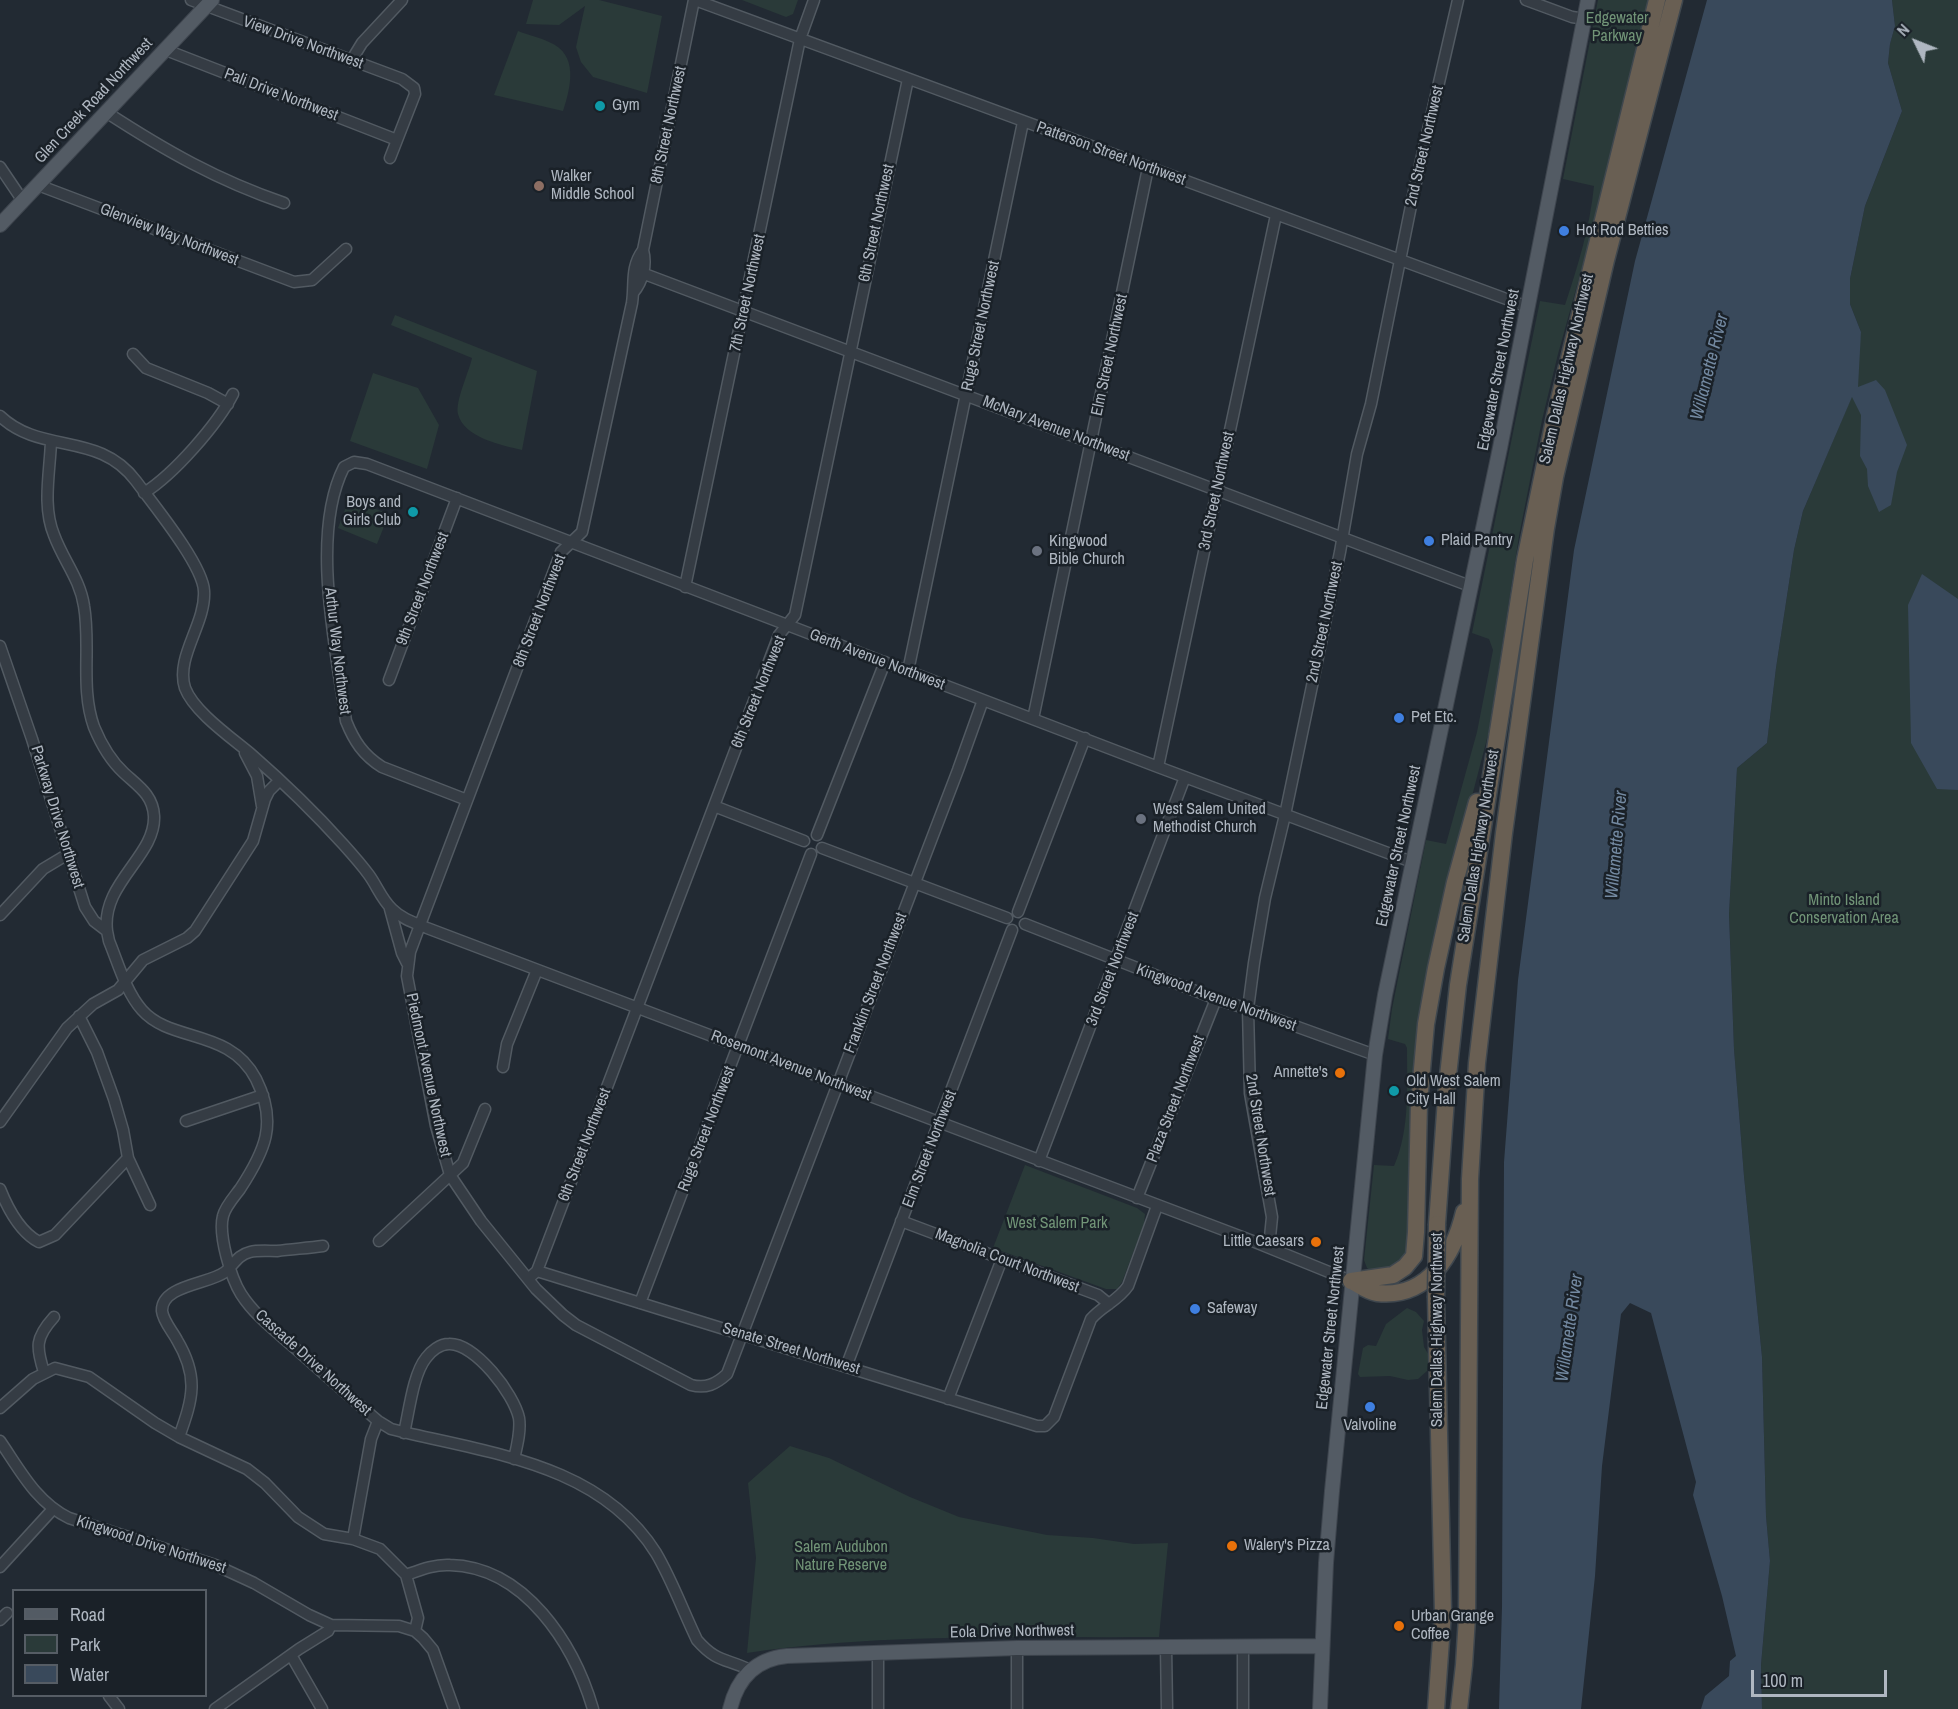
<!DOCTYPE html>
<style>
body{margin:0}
#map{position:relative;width:1958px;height:1709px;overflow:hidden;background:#222a33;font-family:"Archivo Narrow",sans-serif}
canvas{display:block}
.legend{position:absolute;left:12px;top:1589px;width:195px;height:108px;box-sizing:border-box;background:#1a2128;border:2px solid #565d65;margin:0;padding:8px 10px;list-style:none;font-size:18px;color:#afb7c1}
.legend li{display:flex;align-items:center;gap:12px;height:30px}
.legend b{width:30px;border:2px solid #565d65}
.north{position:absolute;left:1886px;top:12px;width:60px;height:60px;-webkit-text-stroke:4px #1a2128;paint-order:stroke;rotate:313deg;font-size:16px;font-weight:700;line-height:24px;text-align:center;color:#afb7c1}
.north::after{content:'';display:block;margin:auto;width:21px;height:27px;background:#afb7c1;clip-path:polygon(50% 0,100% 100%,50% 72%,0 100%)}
.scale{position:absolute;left:1751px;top:1670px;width:136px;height:27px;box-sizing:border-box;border:3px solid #afb7c1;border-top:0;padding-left:8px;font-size:18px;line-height:21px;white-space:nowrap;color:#afb7c1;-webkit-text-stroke:4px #1a2128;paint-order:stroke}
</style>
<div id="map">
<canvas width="1958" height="1709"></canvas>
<ul class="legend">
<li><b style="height:8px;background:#535b64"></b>Road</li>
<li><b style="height:16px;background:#2a3a39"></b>Park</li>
<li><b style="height:16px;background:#39495b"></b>Water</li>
</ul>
<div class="north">N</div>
<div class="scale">100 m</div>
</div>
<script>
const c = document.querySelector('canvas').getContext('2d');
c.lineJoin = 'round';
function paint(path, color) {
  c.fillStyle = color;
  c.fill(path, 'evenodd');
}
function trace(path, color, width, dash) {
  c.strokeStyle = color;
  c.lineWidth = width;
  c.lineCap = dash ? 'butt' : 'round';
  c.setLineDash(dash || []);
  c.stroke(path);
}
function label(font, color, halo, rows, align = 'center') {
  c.font = font + ' "Archivo Narrow",sans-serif';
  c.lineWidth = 5;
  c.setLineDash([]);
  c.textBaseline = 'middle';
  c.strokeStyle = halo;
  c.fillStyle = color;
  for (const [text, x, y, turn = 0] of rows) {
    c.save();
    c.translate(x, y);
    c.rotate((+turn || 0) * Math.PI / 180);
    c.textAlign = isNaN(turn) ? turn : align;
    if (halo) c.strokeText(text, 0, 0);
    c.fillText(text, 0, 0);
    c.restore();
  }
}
paint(new Path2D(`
 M 533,0 L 599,0 L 662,16 L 647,93 L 593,77 L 581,62 L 576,47 L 585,6 L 559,25 L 526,24 Z
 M 742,0 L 798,0 L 793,14 L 786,17 Z
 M 1598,0 L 1648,0 L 1611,163 L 1558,354 L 1542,420 L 1519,536 L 1489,731 L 1446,896 L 1410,1243 C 1401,1265 1395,1268 1372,1272 L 1367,1268 L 1364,1260 L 1374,1165 L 1394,1166 C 1410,1130 1407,1087 1407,1048 L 1405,1044 L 1388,1039 L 1392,1009 L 1426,840 L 1446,844 L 1477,732 L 1493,650 L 1489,639 L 1472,633 L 1540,301 L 1565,305 C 1578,266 1590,226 1594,186 L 1563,179 Z
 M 1892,0 L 1958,0 L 1958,1709 L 1762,1709 L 1761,1665 L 1770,1561 L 1766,1516 L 1762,1357 L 1744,1176 L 1734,1049 L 1729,914 L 1737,768 L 1767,743 L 1776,668 L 1794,550 L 1803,511 L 1852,396 L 1861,332 L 1850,304 L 1850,279 L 1865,206 L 1902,111 L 1888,63 L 1890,44 L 1895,26 Z
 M 518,31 C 528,35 539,37 549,42 C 579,54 571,87 563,111 L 494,95 Z
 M 395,315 L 537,371 L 522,450 C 502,445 464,438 458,414 C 455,401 469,372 472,358 L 391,325 Z
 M 373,373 L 418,388 L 439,425 L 427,469 L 350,441 Z
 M 349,499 L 389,514 L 377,544 L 338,528 Z
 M 1025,1165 L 1137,1208 L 1145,1214 L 1144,1224 L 1122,1282 L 1117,1289 L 1106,1289 L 993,1248 Z
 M 1407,1308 L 1416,1312 L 1424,1321 L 1422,1330 L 1424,1347 L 1430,1357 L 1427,1371 L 1418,1379 L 1408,1380 L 1390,1376 L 1360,1377 L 1358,1374 L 1363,1348 L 1368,1345 L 1376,1346 L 1386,1324 Z
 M 790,1446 L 829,1458 L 910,1497 L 959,1517 L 1047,1535 L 1093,1538 L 1134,1544 L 1168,1543 L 1159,1637 C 1022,1638 882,1633 747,1653 L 756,1558 L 748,1483 Z`), '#2a3a39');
paint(new Path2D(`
 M 1707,0 L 1892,0 L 1895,26 L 1890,44 L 1888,63 L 1902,111 L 1865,206 L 1850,279 L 1850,304 L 1861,332 L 1858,387 L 1876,380 L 1885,390 L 1907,445 L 1897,472 L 1891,505 L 1879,512 L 1868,486 L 1867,469 L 1860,456 L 1861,415 L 1852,397 L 1803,511 L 1794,550 L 1776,668 L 1767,743 L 1737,768 L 1729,914 L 1734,1049 L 1744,1176 L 1762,1357 L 1766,1516 L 1770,1561 L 1761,1665 L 1762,1709 L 1701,1709 L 1705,1696 L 1729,1676 L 1730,1661 L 1736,1656 L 1722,1596 L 1693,1495 L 1696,1482 L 1651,1313 L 1630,1303 L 1621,1314 L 1602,1466 L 1595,1576 L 1581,1709 L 1499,1709 L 1502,1607 L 1504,1162 L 1518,980 L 1574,550 L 1635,261 Z
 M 1922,574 L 1958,599 L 1958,790 L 1937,789 L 1911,743 L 1908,605 Z`), '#39495b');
const minor = new Path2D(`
 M 191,0 L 402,79 L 414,88 L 415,94 L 390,158
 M 694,0 L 643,250 C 630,268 635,283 632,303 L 582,532 L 561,552 L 423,917 L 410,952 L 407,976 L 436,1126 L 450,1175 L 481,1221 L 536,1289 L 563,1315 L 576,1325 L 691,1385 C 706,1389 716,1384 727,1374 L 958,770 L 983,700
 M 695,0 L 1528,307
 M 1526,0 L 1572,17 L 1585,19
 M 166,50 L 397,140
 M 351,61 L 362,43 L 402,0
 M 106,112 C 166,151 217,180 284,203
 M 0,167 L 23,201
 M 38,185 L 294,282 L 312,280 L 346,249
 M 642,273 L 1470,586
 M 633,293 C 643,281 647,265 643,250
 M 133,354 L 146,368 L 208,393 L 228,404
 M 0,416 C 41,455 99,431 136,481 C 153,504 203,565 204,591 C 206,624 175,657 185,688 C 194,712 232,738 252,755 C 283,782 315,813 343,844 C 352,854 361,864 369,875 C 377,886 382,900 392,909 C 402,919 415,923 427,928 L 1250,1240 L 1351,1281
 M 51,441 C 50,472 42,506 54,535 C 63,560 80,579 84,606 C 91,646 80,688 94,727 C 101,744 111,761 124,773 C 138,786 153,795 154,816 C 156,856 101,883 107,931
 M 144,493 C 174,474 217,425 233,394
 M 685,587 L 800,39 L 814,0
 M 0,646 L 32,739 L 85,907 L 94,921 L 107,931 L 109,941 C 118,963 126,992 142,1010 C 171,1043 230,1028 256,1079 C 278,1123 265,1151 240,1189 C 234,1197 225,1207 223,1216 C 218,1235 231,1278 241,1294 C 255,1316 277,1332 296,1349 C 323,1373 350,1397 378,1421 L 391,1429 C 485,1453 599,1462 656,1553 C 672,1580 683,1611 697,1640 C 717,1663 726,1658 750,1670
 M 908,671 L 1023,122
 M 389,680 L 457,498
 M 1033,719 L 1148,168
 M 245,753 L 257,776 L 262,806
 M 1158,767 L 1276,215
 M 467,800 L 382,767 C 363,755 354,741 346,721 C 336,649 310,534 344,467 L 354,462 L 367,464 L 1158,767 L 1412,862
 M 714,806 L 804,841
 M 817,835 L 885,662
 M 822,848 L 1007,918
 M 390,909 L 402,953 L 407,963
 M 1018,912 L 1085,738
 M 0,915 L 43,869 L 68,854
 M 1025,924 L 1216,999 L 1248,1009 L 1375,1055
 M 79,1016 L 97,1052 L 114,1099 L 123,1130 L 128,1158 L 150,1205
 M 503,1067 L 507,1044 L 537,970
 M 186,1121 L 263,1095
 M 0,1122 L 67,1028 L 93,1004 L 118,990 L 143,960 L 187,938 L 195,931 L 253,841 L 265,799 L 269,791 L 279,781
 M 1039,1161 L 1185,777
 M 0,1189 C 8,1209 20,1232 39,1242 L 55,1235 L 128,1158
 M 1137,1198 L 1216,999
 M 901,1221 L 1098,1295 L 1109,1304
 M 379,1241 L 463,1163 L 485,1109
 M 1269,1247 L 1272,1217 L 1250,1093 L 1248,1009 L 1254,963 L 1265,898 L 1285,815 L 1340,552 L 1357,454 L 1371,404 L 1414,191 L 1458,0
 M 537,1271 L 1037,1426 L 1045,1426 L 1054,1417 L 1091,1319 C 1102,1306 1118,1301 1128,1286 L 1157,1206
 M 528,1279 L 537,1271 L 779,635 L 795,615 L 908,79
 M 640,1303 L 811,854
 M 846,1367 L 1012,930
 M 44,1372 C 36,1347 35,1338 54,1317
 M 948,1399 L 1002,1259
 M 0,1408 L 33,1379 L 55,1368 L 89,1377 L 155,1423 L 179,1437 L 247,1469 L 265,1483 L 298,1517 L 324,1534 L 353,1539
 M 378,1421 L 371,1439 L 353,1539 L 380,1549 L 406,1575 L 418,1618 L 415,1631
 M 404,1433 C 409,1412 413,1374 426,1358 C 431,1351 440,1344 449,1344 C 475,1343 514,1394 519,1418 C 521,1431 517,1446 514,1459
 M 179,1437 C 193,1398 199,1377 177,1340 C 173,1332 163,1321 162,1311 C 161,1285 210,1284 225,1272 C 234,1265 237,1255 250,1252 C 258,1250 268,1251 277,1251 C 293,1249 308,1248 323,1246
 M 0,1441 C 20,1470 36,1502 69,1518 L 215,1565 L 254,1583 L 309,1615 L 331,1625 L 399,1626 L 415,1631 L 423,1638 L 433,1650 L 454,1709
 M 0,1567 L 53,1509
 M 406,1575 C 420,1570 435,1564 450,1565 C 525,1567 574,1644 593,1709
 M 0,1620 L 7,1613
 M 1166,1647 L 1167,1709
 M 1243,1647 L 1243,1709
 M 1017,1648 L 1017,1709
 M 878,1652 L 878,1709
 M 291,1655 L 322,1709
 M 109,1696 L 119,1709
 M 215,1709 L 299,1649 L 328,1631 L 331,1625`);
const major = new Path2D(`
 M 0,225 L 212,0
 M 730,1709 C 737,1679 755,1659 787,1656 L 1017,1648 L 1322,1646
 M 1320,1709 L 1326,1563 L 1332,1491 L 1375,1055 L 1385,995 L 1500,448 L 1588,0`);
const highway = new Path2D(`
 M 1437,1224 L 1447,1085 L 1458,985 L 1525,560 L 1555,416 L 1657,0
 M 1351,1281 L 1393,1275 L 1405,1267 L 1414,1256 L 1416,1232 L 1419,1103 L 1426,1024 L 1436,968 L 1455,882 L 1477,802
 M 1352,1281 C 1359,1285 1368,1292 1377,1293 C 1428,1299 1454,1254 1464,1212
 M 1436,1298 L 1443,1612 L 1436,1709
 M 1459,1709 L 1464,1665 L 1467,1617 L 1470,1179 L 1477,1063 L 1504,833 L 1546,528 L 1555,477 L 1606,260 L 1674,0`);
trace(minor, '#525a62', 13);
trace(major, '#3e454e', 16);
trace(highway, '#3f474e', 19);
trace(minor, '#353c44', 10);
trace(major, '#535b64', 14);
trace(highway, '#695f53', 16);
const highwayBridge = new Path2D(`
 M 1436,1298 L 1437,1224`);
trace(highwayBridge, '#3f474e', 19, []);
trace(highwayBridge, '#695f53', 16);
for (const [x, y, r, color] of [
 [600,106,6,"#0f9aa8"],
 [539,186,6,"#8d6e63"],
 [1564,231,6,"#3f7fe0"],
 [413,512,6,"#0f9aa8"],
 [1429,541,6,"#3f7fe0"],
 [1037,551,6,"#6b7280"],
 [1399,718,6,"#3f7fe0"],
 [1141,819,6,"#6b7280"],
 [1340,1073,6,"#e8710a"],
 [1394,1091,6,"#0f9aa8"],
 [1316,1242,6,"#e8710a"],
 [1195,1309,6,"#3f7fe0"],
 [1370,1407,6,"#3f7fe0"],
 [1232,1546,6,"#e8710a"],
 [1399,1626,6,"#e8710a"]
]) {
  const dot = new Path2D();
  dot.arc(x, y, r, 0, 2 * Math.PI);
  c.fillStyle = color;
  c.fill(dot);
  trace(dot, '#1a2128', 2);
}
label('16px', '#719477', '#1a2128', [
 ["Edgewater",1617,19],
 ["Parkway",1617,37],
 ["Minto Island",1844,901],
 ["Conservation Area",1844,919],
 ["West Salem Park",1057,1224],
 ["Salem Audubon",841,1548],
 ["Nature Reserve",841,1566]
]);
label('16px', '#afb7c1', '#1a2128', [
 ["View Drive Northwest",303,43,20],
 ["Pali Drive Northwest",281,95,21],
 ["Glen Creek Road Northwest",94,101,-47],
 ["8th Street Northwest",669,125,-78],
 ["2nd Street Northwest",1425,146,-77],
 ["Patterson Street Northwest",1111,154,20],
 ["6th Street Northwest",877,223,-78],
 ["Glenview Way Northwest",169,235,21],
 ["7th Street Northwest",748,293,-78],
 ["Ruge Street Northwest",981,326,-78],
 ["Elm Street Northwest",1110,355,-78],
 ["Salem Dallas Highway Northwest",1567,369,-77],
 ["Edgewater Street Northwest",1499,370,-79],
 ["McNary Avenue Northwest",1056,429,21],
 ["3rd Street Northwest",1217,491,-78],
 ["9th Street Northwest",423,589,-69],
 ["8th Street Northwest",540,611,-69],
 ["2nd Street Northwest",1325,622,-78],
 ["Arthur Way Northwest",337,651,83],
 ["Gerth Avenue Northwest",877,660,21],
 ["6th Street Northwest",759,692,-68],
 ["Parkway Drive Northwest",57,817,73],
 ["Edgewater Street Northwest",1399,846,-78],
 ["Salem Dallas Highway Northwest",1479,846,-81],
 ["3rd Street Northwest",1113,969,-69],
 ["Franklin Street Northwest",876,983,-69],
 ["Kingwood Avenue Northwest",1216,998,20],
 ["Rosemont Avenue Northwest",791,1066,21],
 ["Piedmont Avenue Northwest",428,1075,78],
 ["Plaza Street Northwest",1176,1099,-69],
 ["Ruge Street Northwest",707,1129,-69],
 ["2nd Street Northwest",1260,1135,81],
 ["6th Street Northwest",585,1145,-69],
 ["Elm Street Northwest",930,1149,-69],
 ["Magnolia Court Northwest",1007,1261,21],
 ["Edgewater Street Northwest",1331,1328,-84],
 ["Salem Dallas Highway Northwest",1438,1330,-90],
 ["Senate Street Northwest",791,1349,17],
 ["Cascade Drive Northwest",313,1363,42],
 ["Kingwood Drive Northwest",151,1545,18],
 ["Eola Drive Northwest",1012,1632,-1]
]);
label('16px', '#afb7c1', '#1a2128', [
 ["Gym",612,106],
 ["Walker",551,177],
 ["Middle School",551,195],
 ["Hot Rod Betties",1576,231],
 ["Boys and",401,503,"right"],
 ["Girls Club",401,521,"right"],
 ["Plaid Pantry",1441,541],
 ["Kingwood",1049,542],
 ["Bible Church",1049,560],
 ["Pet Etc.",1411,718],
 ["West Salem United",1153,810],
 ["Methodist Church",1153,828],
 ["Annette's",1328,1073,"right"],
 ["Old West Salem",1406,1082],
 ["City Hall",1406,1100],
 ["Little Caesars",1304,1242,"right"],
 ["Safeway",1207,1309],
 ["Valvoline",1370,1426,"center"],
 ["Walery's Pizza",1244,1546],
 ["Urban Grange",1411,1617],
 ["Coffee",1411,1635]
], 'left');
label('italic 18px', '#7389a1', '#1a2128', [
 ["Willamette River",1710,367,-76],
 ["Willamette River",1617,845,-85],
 ["Willamette River",1570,1328,-82]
]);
</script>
